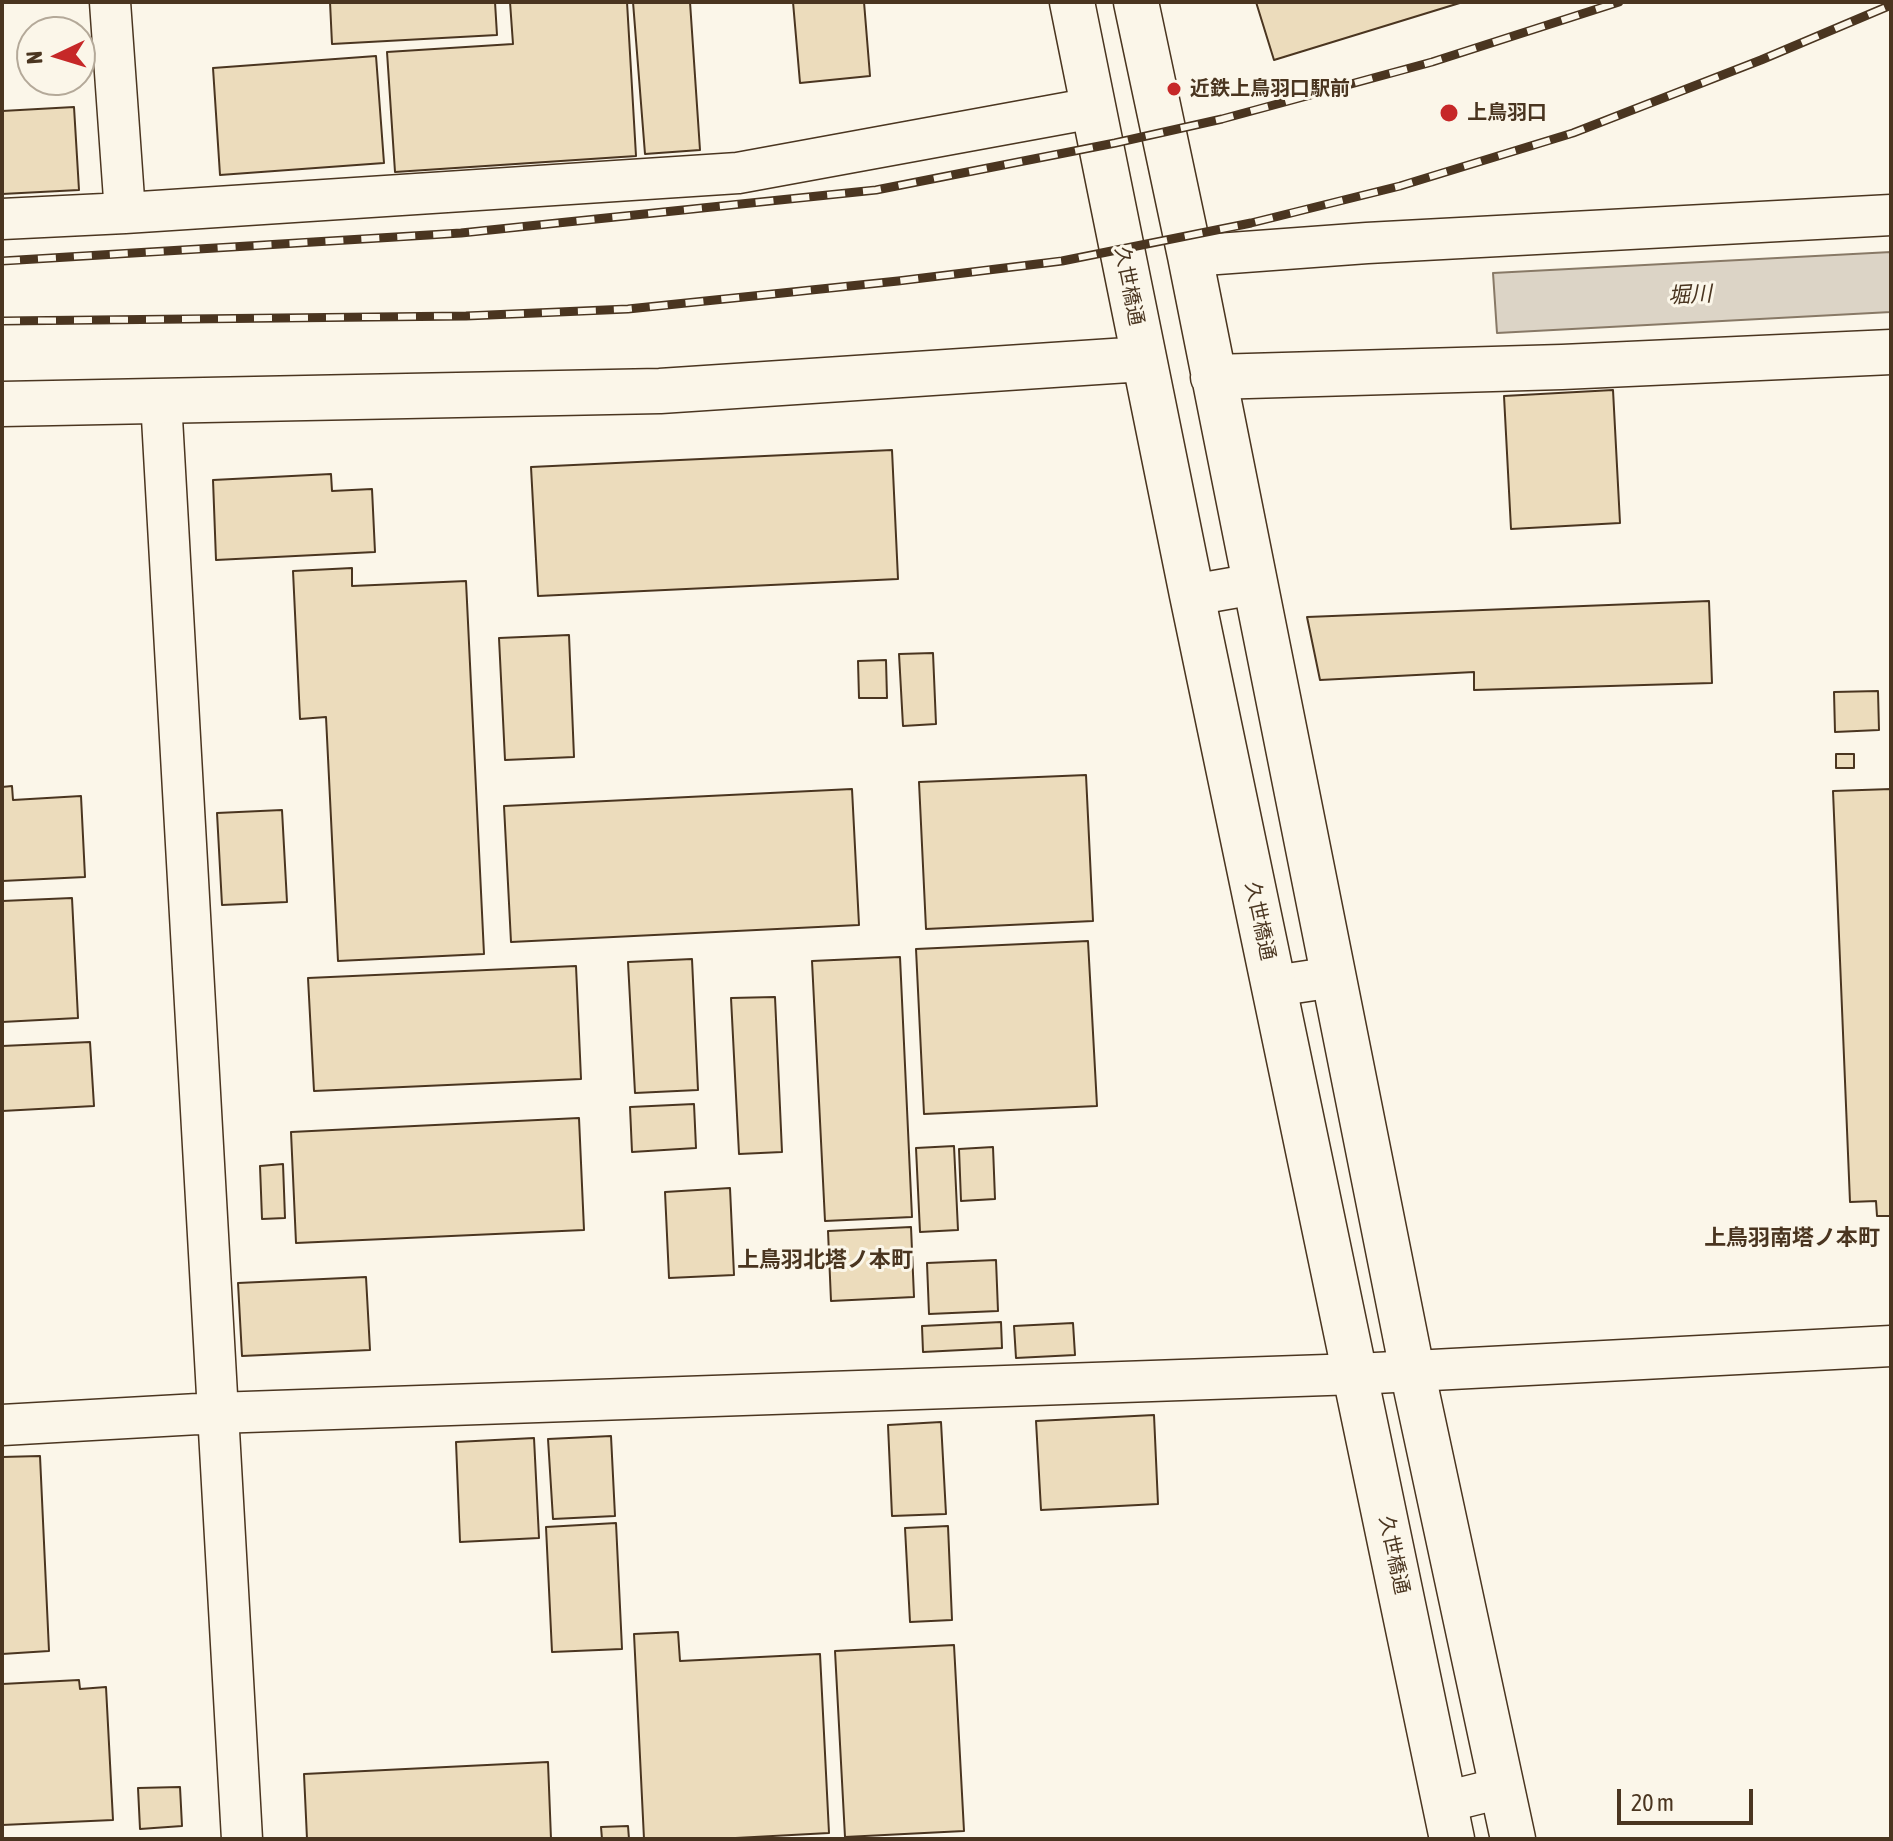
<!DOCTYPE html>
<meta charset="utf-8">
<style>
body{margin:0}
#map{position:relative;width:1893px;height:1841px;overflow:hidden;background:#fbf6e9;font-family:"Asap Condensed",sans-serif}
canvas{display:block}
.frame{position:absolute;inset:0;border:4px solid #4a3520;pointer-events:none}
.north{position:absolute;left:16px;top:16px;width:80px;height:80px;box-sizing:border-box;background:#fbf6e9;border:2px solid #b4a999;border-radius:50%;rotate:266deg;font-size:22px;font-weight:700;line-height:32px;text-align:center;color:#4a3520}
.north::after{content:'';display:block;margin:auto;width:28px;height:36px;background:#c62828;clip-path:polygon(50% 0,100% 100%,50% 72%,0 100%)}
.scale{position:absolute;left:1617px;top:1789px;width:136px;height:36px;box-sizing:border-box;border:4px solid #4a3520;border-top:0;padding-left:10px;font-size:24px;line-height:28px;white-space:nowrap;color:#4a3520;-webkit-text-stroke:6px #fbf6e9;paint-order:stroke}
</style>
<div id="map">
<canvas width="1893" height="1841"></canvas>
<div class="frame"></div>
<div class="north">N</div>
<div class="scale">20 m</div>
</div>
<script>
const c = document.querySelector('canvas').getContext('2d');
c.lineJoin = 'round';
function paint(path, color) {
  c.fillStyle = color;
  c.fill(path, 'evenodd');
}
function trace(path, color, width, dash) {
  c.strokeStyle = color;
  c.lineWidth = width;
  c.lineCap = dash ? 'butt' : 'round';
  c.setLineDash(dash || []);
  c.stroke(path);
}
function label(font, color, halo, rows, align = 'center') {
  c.font = font + ' "Asap Condensed","Noto Sans JP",sans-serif';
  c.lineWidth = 6;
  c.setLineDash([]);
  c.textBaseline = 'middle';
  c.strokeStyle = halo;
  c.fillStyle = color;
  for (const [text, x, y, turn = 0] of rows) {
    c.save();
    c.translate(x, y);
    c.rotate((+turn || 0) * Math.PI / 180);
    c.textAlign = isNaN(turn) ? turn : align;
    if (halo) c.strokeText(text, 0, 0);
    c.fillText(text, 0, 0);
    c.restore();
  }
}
const water = new Path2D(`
 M 1891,252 L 1891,312 L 1497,333 L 1493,273 Z`);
paint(water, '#dcd4c6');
trace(water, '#887966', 2);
const building = new Path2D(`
 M 330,2 L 495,2 L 497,35 L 332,44 Z
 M 510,2 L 627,2 L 636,156 L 395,172 L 387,52 L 513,44 Z
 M 633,2 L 690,2 L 700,150 L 645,154 Z
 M 793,2 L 864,2 L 870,76 L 800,83 Z
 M 1256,2 L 1463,2 L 1274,60 Z
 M 376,56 L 384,163 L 220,175 L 213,68 Z
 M 74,107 L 79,190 L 2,194 L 2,111 Z
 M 1613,390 L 1620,523 L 1511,529 L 1504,396 Z
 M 892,450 L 898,579 L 538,596 L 531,467 Z
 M 331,474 L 332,491 L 372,489 L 375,552 L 216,560 L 213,480 Z
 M 352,568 L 352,586 L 466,581 L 484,954 L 338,961 L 326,717 L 300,719 L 293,571 Z
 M 1709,601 L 1712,683 L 1474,690 L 1474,672 L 1320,680 L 1307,617 Z
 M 569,635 L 574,757 L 505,760 L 499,638 Z
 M 933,653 L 936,724 L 903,726 L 899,654 Z
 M 886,660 L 887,698 L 859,698 L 858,661 Z
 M 1878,691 L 1879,730 L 1835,732 L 1834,692 Z
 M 1836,754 L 1854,754 L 1854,768 L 1836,768 Z
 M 1086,775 L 1093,921 L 926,929 L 919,782 Z
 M 12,786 L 13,800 L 81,796 L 85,877 L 2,881 L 2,787 Z
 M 852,789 L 859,925 L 511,942 L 504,806 Z
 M 1891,789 L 1891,1216 L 1877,1216 L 1876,1201 L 1850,1202 L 1833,791 Z
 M 282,810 L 287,902 L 222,905 L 217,813 Z
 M 72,898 L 78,1018 L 2,1022 L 2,901 Z
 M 1088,941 L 1097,1106 L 924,1114 L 916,949 Z
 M 900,957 L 912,1217 L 825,1221 L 812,961 Z
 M 692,959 L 698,1090 L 635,1093 L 628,962 Z
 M 576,966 L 581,1079 L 314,1091 L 308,978 Z
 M 775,997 L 782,1152 L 739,1154 L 731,998 Z
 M 90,1042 L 94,1106 L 2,1111 L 2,1046 Z
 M 694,1104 L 696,1148 L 632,1152 L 630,1107 Z
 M 579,1118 L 584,1230 L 296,1243 L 291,1132 Z
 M 954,1146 L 958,1230 L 920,1232 L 916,1148 Z
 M 993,1147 L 995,1199 L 961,1201 L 959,1149 Z
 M 283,1164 L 285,1218 L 262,1219 L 260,1166 Z
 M 730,1188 L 734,1275 L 669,1278 L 665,1192 Z
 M 911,1227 L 914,1297 L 831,1301 L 828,1231 Z
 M 996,1260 L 998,1311 L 929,1314 L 927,1263 Z
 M 366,1277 L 370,1350 L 242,1356 L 238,1283 Z
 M 1001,1322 L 1002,1348 L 923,1352 L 922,1326 Z
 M 1073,1323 L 1075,1355 L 1016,1358 L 1014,1326 Z
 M 1154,1415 L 1158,1504 L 1041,1510 L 1036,1421 Z
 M 941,1422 L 946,1514 L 892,1516 L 888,1425 Z
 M 611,1436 L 615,1516 L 553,1519 L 548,1439 Z
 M 534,1438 L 539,1538 L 460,1542 L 456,1442 Z
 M 40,1456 L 49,1651 L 2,1654 L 2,1457 Z
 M 616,1523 L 622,1649 L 552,1652 L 546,1527 Z
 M 948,1526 L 952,1620 L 910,1622 L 905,1528 Z
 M 678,1632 L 680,1661 L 820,1654 L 829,1833 L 717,1839 L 644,1839 L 634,1634 Z
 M 954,1645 L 964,1831 L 845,1837 L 835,1651 Z
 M 79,1680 L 80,1689 L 106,1687 L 113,1820 L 2,1825 L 2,1684 Z
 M 548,1762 L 551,1839 L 307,1839 L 304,1774 Z
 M 180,1787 L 182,1826 L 140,1829 L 138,1788 Z
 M 628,1826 L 629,1839 L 602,1839 L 601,1827 Z`);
paint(building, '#ecdcbc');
trace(building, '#4a3520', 2);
const minor = new Path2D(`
 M 110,2 L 125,213
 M 2,219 L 125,213 L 738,173 L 1093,108
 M 1190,256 L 1367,243 L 1891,215
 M 161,400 L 242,1839
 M 1192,595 L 1255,584
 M 1274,986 L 1334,977
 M 2,1425 L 216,1413 L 1356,1374 L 1891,1346
 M 1445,1802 L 1501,1788`);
const tertiary = new Path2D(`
 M 1072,2 L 1192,595 L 1452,1839
 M 1136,2 L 1190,256 L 1412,1370 L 1513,1839
 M 1213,377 L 1562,367 L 1891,352
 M 2,404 L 660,391 L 1143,359`);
trace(minor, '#4a3520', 43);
trace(tertiary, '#4a3520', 47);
trace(minor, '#fbf6e9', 40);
trace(tertiary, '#fbf6e9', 44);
const rail = new Path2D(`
 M 2,261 L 461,233 L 876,190 L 1115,143 L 1222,119 L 1432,62 L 1619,2
 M 2,321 L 466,316 L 628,309 L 898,281 L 1062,261 L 1251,223 L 1400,186 L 1573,133 L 1761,60 L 1891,5`);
trace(rail, '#4a3520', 9);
trace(rail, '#fbf6e9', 6, [18]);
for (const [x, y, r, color] of [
 [1174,89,8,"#c62828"],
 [1449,113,10,"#c62828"]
]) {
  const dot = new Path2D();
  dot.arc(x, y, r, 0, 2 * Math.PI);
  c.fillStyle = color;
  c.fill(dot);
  trace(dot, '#fbf6e9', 3);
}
label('bold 20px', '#4a3520', '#fbf6e9', [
 ["近鉄上鳥羽口駅前",1190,89],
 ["上鳥羽口",1467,113]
], 'left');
label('20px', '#4a3520', '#fbf6e9', [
 ["久世橋通",1129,286,79],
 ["久世橋通",1260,921,78],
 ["久世橋通",1394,1555,78]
]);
label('italic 22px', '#4a3520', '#fbf6e9', [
 ["堀川",1690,295,-3]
]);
label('bold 22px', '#4a3520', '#fbf6e9', [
 ["上鳥羽南塔ノ本町",1792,1238],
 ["上鳥羽北塔ノ本町",825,1260]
]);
</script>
